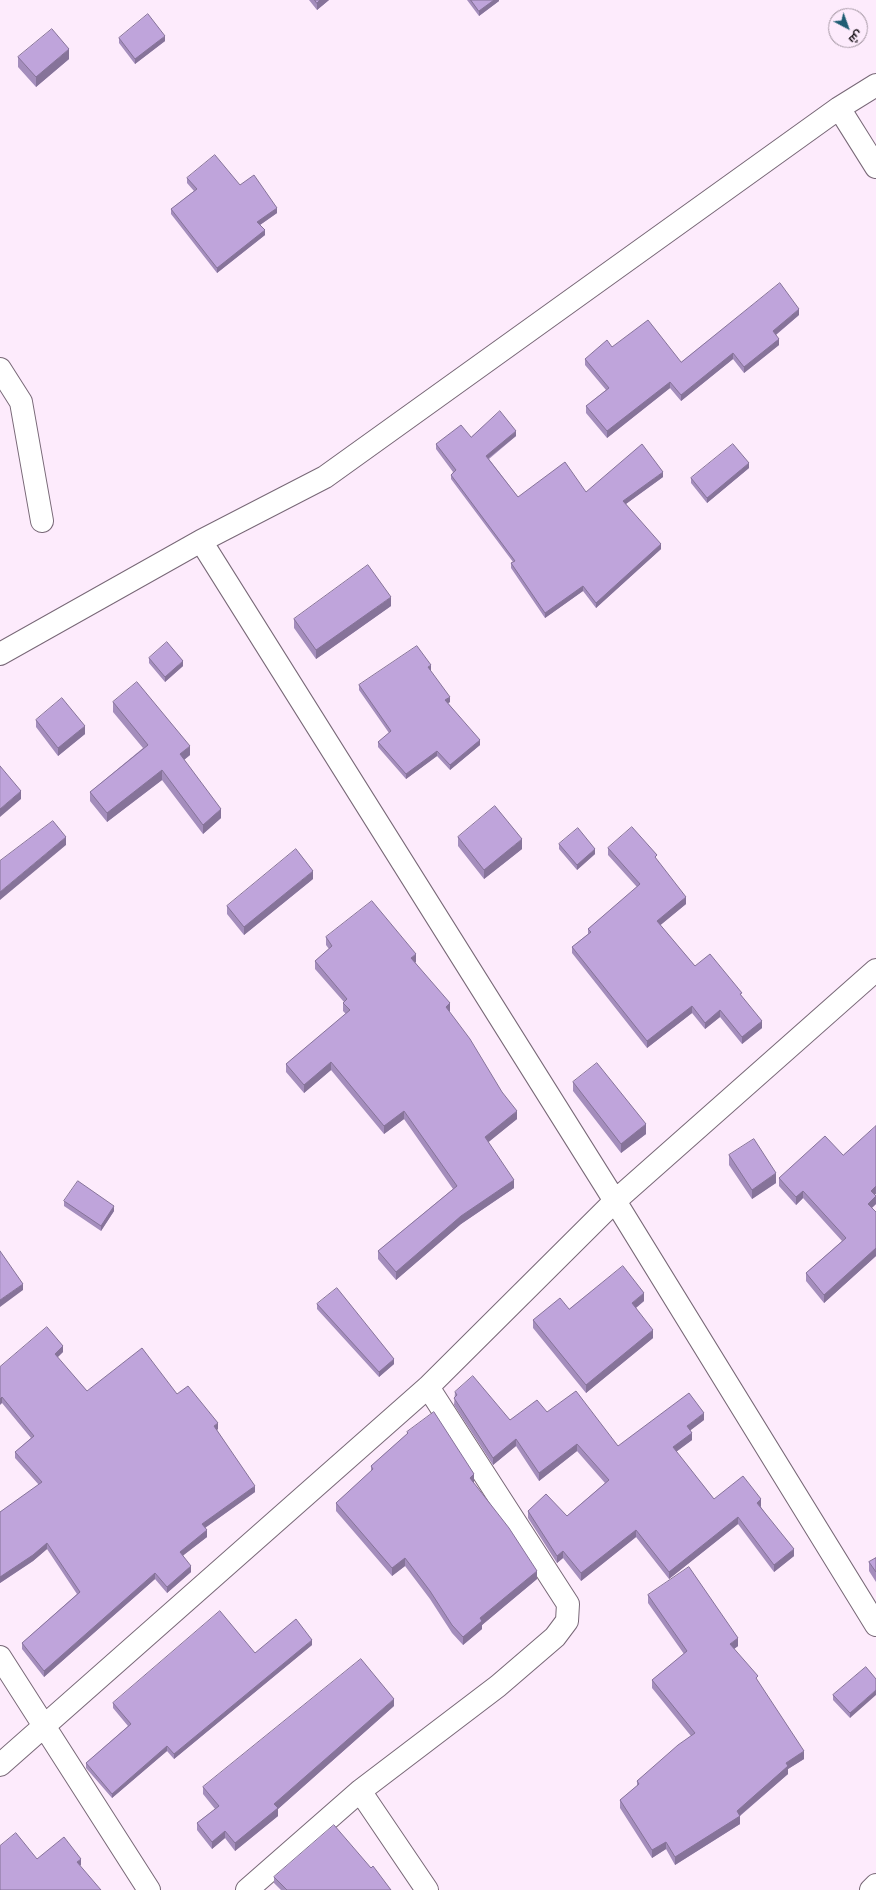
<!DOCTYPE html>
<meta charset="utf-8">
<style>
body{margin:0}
#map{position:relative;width:876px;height:1890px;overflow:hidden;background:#fdebfc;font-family:Raleway,Cairo,sans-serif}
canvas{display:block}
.north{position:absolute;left:828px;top:8px;width:40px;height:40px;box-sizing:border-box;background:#fdebfc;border:1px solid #a0939f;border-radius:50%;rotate:139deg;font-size:11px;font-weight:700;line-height:16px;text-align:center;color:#140e13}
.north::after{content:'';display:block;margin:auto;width:14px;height:18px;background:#1f5d74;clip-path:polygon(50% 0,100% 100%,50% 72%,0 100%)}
</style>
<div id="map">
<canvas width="876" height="1890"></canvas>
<div class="north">ش</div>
</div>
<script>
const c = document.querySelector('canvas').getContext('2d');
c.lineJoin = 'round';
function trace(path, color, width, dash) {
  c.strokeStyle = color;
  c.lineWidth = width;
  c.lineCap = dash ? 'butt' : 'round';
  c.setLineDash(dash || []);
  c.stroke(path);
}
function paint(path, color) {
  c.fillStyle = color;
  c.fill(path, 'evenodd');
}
const minor = new Path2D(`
 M 839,108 L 876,167
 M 0,369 L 21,402 L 42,521
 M 201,541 L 615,1201 L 876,1625
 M 0,654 L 201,541 L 325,477 L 839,108 L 876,85
 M 0,1657 L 149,1890
 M 0,1765 L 428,1387 L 615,1201 L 876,970
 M 360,1791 L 427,1890
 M 247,1890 L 360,1791 L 498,1686 L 555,1637 L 567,1621 L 568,1604 L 428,1387
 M 871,1890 L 876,1885`);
trace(minor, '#786877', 24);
trace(minor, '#fff', 22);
paint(new Path2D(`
 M 309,0 L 329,0 L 317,10 Z
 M 467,0 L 499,0 L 499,1 L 479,16 Z
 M 119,38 L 165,41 L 135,64 L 119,43 Z
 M 18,57 L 69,59 L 36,87 L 18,67 Z
 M 187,178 L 240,185 L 277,213 L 260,225 L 265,235 L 217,273 L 171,214 L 171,209 L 194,191 L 187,183 Z
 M 799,315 L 776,335 L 779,345 L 744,373 L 733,359 L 681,401 L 670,388 L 607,438 L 586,413 L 586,406 L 606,390 L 585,365 L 585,359 L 612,347 L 681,362 Z
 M 516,436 L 489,459 L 518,497 L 586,492 L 663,477 L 626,504 L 661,549 L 596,608 L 583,591 L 545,618 L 511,568 L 511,563 L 513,562 L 451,479 L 451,475 L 453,472 L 436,449 L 436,444 L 471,437 Z
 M 749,468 L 707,503 L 691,483 L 691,478 Z
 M 391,606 L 316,659 L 294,628 L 294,619 Z
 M 149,658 L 183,666 L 165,682 L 149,663 Z
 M 430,670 L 450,702 L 448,703 L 480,745 L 450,770 L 437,756 L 406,779 L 378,747 L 378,742 L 389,733 L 359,690 L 359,685 Z
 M 113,702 L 190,755 L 184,760 L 221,818 L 203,834 L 162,780 L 107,822 L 90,801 L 90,792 L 143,748 L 113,712 Z
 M 36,720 L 85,734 L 58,756 L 36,727 Z
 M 458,837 L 522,849 L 484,879 L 458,846 Z
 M 559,844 L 595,854 L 577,870 L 559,849 Z
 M 608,848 L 657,860 L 686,904 L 660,925 L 695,966 L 742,997 L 762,1028 L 742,1044 L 720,1017 L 705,1029 L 692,1013 L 647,1048 L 572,953 L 572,947 L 588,934 L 588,929 L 637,887 L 608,855 Z
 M 313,879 L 244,935 L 227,914 L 227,906 Z
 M 326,937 L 416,962 L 415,962 L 450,1011 L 449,1012 L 517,1119 L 488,1142 L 514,1188 L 461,1224 L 396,1280 L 378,1259 L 378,1251 L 453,1189 L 404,1119 L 384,1134 L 331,1070 L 304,1093 L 286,1072 L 286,1064 L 346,1014 L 343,1011 L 343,1003 L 344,1002 L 315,969 L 315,961 L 329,949 L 326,945 Z
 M 573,1082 L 646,1134 L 621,1153 L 573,1091 Z
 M 729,1155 L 776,1183 L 752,1199 L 729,1165 Z
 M 779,1178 L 875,1195 L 876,1204 L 872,1208 L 876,1212 L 876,1256 L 824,1303 L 806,1281 L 806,1273 L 842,1241 L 803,1198 L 796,1205 L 779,1186 Z
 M 64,1201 L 114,1211 L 101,1231 L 64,1206 Z
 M 644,1301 L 636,1308 L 653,1338 L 586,1393 L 533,1328 L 533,1320 L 569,1309 Z
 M 317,1304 L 394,1364 L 379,1377 L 317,1309 Z
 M 63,1352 L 57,1357 L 87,1391 L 177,1394 L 218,1429 L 217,1430 L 255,1492 L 205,1528 L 207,1537 L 183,1555 L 191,1572 L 167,1593 L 155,1579 L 44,1677 L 22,1649 L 22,1643 L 77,1594 L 47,1549 L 33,1561 L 0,1583 L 0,1512 L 39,1485 L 15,1458 L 15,1452 L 31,1438 L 2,1403 L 0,1367 Z
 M 455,1392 L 510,1420 L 547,1412 L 618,1446 L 704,1420 L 690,1430 L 692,1440 L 676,1452 L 714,1499 L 761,1506 L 761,1507 L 794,1556 L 774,1572 L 738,1524 L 669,1579 L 636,1537 L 581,1581 L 563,1558 L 557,1563 L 528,1518 L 528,1511 L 567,1516 L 605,1483 L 577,1451 L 539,1481 L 516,1446 L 493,1465 L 454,1405 Z
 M 407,1432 L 474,1482 L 473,1483 L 537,1579 L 482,1625 L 482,1629 L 463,1645 L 452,1633 L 430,1599 L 405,1566 L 392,1576 L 336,1511 L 336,1503 L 371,1471 L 371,1466 L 407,1434 Z
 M 876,1558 L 876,1582 L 869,1571 L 869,1562 Z
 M 648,1595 L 738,1646 L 734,1649 L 758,1682 L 804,1759 L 788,1769 L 788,1774 L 740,1816 L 740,1824 L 675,1865 L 666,1849 L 652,1858 L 620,1808 L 620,1800 L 637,1786 L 637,1781 L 691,1736 L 652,1688 L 652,1680 L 684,1654 L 648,1603 Z
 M 312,1645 L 174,1759 L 167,1751 L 112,1798 L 86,1768 L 86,1763 L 128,1726 L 113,1708 L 113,1703 L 255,1653 Z
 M 866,1667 L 850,1718 L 833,1700 L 833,1695 Z
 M 394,1706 L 278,1809 L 278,1816 L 235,1851 L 225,1838 L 212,1849 L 197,1830 L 197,1823 L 215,1809 L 203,1794 L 203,1787 Z
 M 371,1868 L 391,1890 L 281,1890 L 274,1883 L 274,1877 Z`), '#a48dbc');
paint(new Path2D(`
 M 320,0 L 329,0 L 317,10 L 317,3 Z
 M 494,0 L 499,0 L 499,1 L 479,16 L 479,11 Z
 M 165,36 L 165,41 L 135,64 L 135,59 Z
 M 69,49 L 69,59 L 36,87 L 36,77 Z
 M 277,208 L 277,213 L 257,227 L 257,222 Z
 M 265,230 L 265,235 L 217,273 L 217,268 Z
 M 799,309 L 799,315 L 773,337 L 773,331 Z
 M 779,339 L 779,345 L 744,373 L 744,367 Z
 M 733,353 L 733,359 L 681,401 L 681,395 Z
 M 670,382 L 670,388 L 607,438 L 607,431 Z
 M 516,431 L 516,436 L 486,460 L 486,456 Z
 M 749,463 L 749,468 L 707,503 L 707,498 Z
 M 663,472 L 663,477 L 623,506 L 623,501 Z
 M 661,544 L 661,549 L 596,608 L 596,603 Z
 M 583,586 L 583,591 L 545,618 L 545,613 Z
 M 391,597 L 391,606 L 316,659 L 316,650 Z
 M 183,661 L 183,666 L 165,682 L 165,677 Z
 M 431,665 L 431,670 L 428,672 L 428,667 Z
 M 450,697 L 450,702 L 445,705 L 445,700 Z
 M 85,726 L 85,734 L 58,756 L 58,748 Z
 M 480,740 L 480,745 L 450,770 L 450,765 Z
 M 190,746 L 190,755 L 180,763 L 180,754 Z
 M 437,751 L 437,756 L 406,779 L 406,774 Z
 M 162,770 L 162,780 L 107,822 L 107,813 Z
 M 21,791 L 21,799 L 0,817 L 0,809 Z
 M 221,809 L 221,818 L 203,834 L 203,825 Z
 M 66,837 L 66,845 L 0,900 L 0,892 Z
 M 522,839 L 522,849 L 484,879 L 484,870 Z
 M 595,849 L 595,854 L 577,870 L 577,865 Z
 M 313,871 L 313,879 L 244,935 L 244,927 Z
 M 686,897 L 686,904 L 657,928 L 657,921 Z
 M 416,954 L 416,962 L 411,965 L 411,958 Z
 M 450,1003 L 450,1011 L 446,1015 L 446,1007 Z
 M 692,1006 L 692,1013 L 647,1048 L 647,1041 Z
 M 720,1010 L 720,1017 L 705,1029 L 705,1023 Z
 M 762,1021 L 762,1028 L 742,1044 L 742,1037 Z
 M 331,1062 L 331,1070 L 304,1093 L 304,1085 Z
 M 404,1111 L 404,1119 L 384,1134 L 384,1126 Z
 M 517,1111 L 517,1119 L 485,1145 L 485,1137 Z
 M 646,1124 L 646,1134 L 621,1153 L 621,1144 Z
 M 776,1173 L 776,1183 L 752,1199 L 752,1190 Z
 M 514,1180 L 514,1188 L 461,1224 L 396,1280 L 396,1272 L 461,1216 Z
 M 876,1186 L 876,1194 L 871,1198 L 871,1191 Z
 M 803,1191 L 803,1198 L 796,1205 L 796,1197 Z
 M 876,1196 L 876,1204 L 868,1211 L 868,1204 Z
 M 114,1206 L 114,1211 L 101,1231 L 101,1226 Z
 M 876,1248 L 876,1256 L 824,1303 L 824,1295 Z
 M 23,1284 L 23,1290 L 0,1307 L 0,1300 Z
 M 644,1293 L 644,1301 L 632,1311 L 632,1303 Z
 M 653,1330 L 653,1338 L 586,1393 L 586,1385 Z
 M 63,1346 L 63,1352 L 55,1360 L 55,1354 Z
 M 394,1359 L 394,1364 L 379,1377 L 379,1372 Z
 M 2,1397 L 2,1403 L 0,1405 L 0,1399 Z
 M 704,1413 L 704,1420 L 687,1433 L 687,1426 Z
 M 218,1423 L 218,1429 L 214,1432 L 214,1426 Z
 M 692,1433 L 692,1440 L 673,1454 L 673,1447 Z
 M 516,1439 L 516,1446 L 493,1465 L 493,1458 Z
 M 577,1444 L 577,1451 L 539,1481 L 539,1473 Z
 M 474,1474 L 474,1482 L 470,1486 L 470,1478 Z
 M 255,1486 L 255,1492 L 202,1530 L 202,1524 Z
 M 761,1499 L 761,1506 L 757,1510 L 757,1503 Z
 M 738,1517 L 738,1524 L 669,1579 L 669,1572 Z
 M 207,1530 L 207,1537 L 180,1558 L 180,1552 Z
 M 636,1530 L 636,1537 L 581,1581 L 581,1573 Z
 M 47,1543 L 47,1549 L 33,1561 L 0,1583 L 0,1577 Z
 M 794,1549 L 794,1556 L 774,1572 L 774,1565 Z
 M 563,1551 L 563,1558 L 557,1563 L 557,1556 Z
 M 405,1558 L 405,1566 L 392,1576 L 392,1568 Z
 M 191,1566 L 191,1572 L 167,1593 L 167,1587 Z
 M 537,1571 L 537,1579 L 482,1625 L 482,1629 L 463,1645 L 463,1637 L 480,1618 Z
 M 155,1573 L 155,1579 L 44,1677 L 44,1671 Z
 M 738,1638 L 738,1646 L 730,1652 L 730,1644 Z
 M 312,1640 L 312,1645 L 174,1759 L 174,1754 Z
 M 876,1690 L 876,1695 L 850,1718 L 850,1713 Z
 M 394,1699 L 394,1706 L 278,1809 L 278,1816 L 235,1851 L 235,1843 L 274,1804 Z
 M 167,1746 L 167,1751 L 112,1798 L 112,1794 Z
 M 804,1751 L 804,1759 L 788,1769 L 788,1774 L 737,1818 L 740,1816 L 740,1824 L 675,1865 L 675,1857 L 737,1811 L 786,1763 Z
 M 225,1831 L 225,1838 L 212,1849 L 212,1842 Z
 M 666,1842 L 666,1849 L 652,1858 L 652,1850 Z
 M 81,1859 L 81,1865 L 77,1868 L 77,1862 Z`), '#867399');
const building = new Path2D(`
 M 315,0 L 320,0 L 317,3 Z
 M 471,0 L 494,0 L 479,11 Z
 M 148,14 L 165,36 L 135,59 L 119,38 Z
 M 52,29 L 69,49 L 36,77 L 18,57 Z
 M 215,155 L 240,185 L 254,175 L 277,208 L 257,222 L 265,230 L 217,268 L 171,209 L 197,189 L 187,178 Z
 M 780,283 L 799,309 L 773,331 L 779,339 L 744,367 L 733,353 L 681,395 L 670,382 L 607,431 L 586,406 L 609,388 L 585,359 L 607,340 L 612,347 L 648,320 L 681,362 Z
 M 500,411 L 516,431 L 486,456 L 518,497 L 565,462 L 586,492 L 642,444 L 663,472 L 623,501 L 661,544 L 596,603 L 583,586 L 545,613 L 511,563 L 515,561 L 451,475 L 456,470 L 436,444 L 461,425 L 471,437 Z
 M 733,444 L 749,463 L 707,498 L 691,478 Z
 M 368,565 L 391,597 L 316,650 L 294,619 Z
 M 167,642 L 183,661 L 165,677 L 149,658 Z
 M 417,646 L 431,665 L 428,667 L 450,697 L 445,700 L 480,740 L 450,765 L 437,751 L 406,774 L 378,742 L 391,731 L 359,685 Z
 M 137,682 L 190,746 L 180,754 L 221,809 L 203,825 L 162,770 L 107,813 L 90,792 L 148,745 L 113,702 Z
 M 62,698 L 85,726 L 58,748 L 36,720 Z
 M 0,766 L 21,791 L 0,809 Z
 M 495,806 L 522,839 L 484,870 L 458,837 Z
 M 53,821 L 66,837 L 0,892 L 0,861 Z
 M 632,827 L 657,855 L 655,857 L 686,897 L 657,921 L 695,966 L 710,954 L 742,993 L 740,994 L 762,1021 L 742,1037 L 720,1010 L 705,1023 L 692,1006 L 647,1041 L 572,947 L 591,932 L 588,929 L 640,884 L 608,848 Z
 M 578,828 L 595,849 L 577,865 L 559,844 Z
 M 296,849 L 313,871 L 244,927 L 227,906 Z
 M 372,901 L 416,954 L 411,958 L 450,1003 L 446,1007 L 470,1039 L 502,1092 L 517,1111 L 485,1137 L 514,1180 L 461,1216 L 396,1272 L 378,1251 L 457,1186 L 404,1111 L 384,1126 L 331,1062 L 304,1085 L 286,1064 L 350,1010 L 343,1003 L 347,999 L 315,961 L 332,946 L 326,937 Z
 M 597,1063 L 646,1124 L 621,1144 L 573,1082 Z
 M 876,1126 L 876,1186 L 871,1191 L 876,1196 L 868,1204 L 876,1212 L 876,1248 L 824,1295 L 806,1273 L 846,1238 L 803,1191 L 796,1197 L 779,1178 L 825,1136 L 843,1155 Z
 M 754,1139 L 776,1173 L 752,1190 L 729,1155 Z
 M 78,1181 L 114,1206 L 101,1226 L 64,1201 Z
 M 0,1251 L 23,1284 L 0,1300 Z
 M 623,1266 L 644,1293 L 632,1303 L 653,1330 L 586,1385 L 533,1320 L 560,1298 L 569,1309 Z
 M 337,1288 L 394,1359 L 379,1372 L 317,1304 Z
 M 47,1327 L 63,1346 L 55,1354 L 87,1391 L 142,1348 L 177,1394 L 188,1386 L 218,1423 L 214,1426 L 255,1486 L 202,1524 L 207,1530 L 180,1552 L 191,1566 L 167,1587 L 155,1573 L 44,1671 L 22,1643 L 80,1592 L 47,1543 L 33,1555 L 0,1577 L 0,1512 L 42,1482 L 15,1452 L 34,1436 L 2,1397 L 0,1399 L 0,1367 Z
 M 473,1376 L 510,1420 L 537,1400 L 547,1412 L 576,1391 L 618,1446 L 689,1393 L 704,1413 L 687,1426 L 692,1433 L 673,1447 L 714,1499 L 743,1476 L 761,1499 L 757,1503 L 794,1549 L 774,1565 L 738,1517 L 669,1572 L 636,1530 L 581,1573 L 563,1551 L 557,1556 L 528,1511 L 546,1494 L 567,1516 L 609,1480 L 577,1444 L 539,1473 L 516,1439 L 493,1458 L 454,1398 L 457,1395 L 455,1392 Z
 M 434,1412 L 474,1474 L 470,1478 L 509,1528 L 537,1571 L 480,1618 L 482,1621 L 463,1637 L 452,1625 L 430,1591 L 405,1558 L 392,1568 L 336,1503 L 373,1469 L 371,1466 L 408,1433 L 407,1432 Z
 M 876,1558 L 876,1572 L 869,1562 Z
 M 689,1567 L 738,1638 L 730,1644 L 758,1676 L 756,1678 L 804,1751 L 786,1763 L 788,1766 L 737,1811 L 740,1816 L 675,1857 L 666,1842 L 652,1850 L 620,1800 L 639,1784 L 637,1781 L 678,1745 L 695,1733 L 652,1680 L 687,1651 L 648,1595 Z
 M 220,1611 L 255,1653 L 296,1619 L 312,1640 L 174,1754 L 167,1746 L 112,1794 L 86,1763 L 131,1724 L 113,1703 Z
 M 361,1659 L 394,1699 L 274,1804 L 278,1808 L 235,1843 L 225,1831 L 212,1842 L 197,1823 L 219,1806 L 203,1787 Z
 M 866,1667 L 876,1679 L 876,1690 L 850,1713 L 833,1695 Z
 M 334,1825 L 371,1868 L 373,1866 L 391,1890 L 287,1890 L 274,1877 Z
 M 16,1833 L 37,1859 L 64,1837 L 81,1859 L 77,1862 L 101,1890 L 0,1890 L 0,1846 Z`);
paint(building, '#bfa4db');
trace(building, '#867399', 1);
</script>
